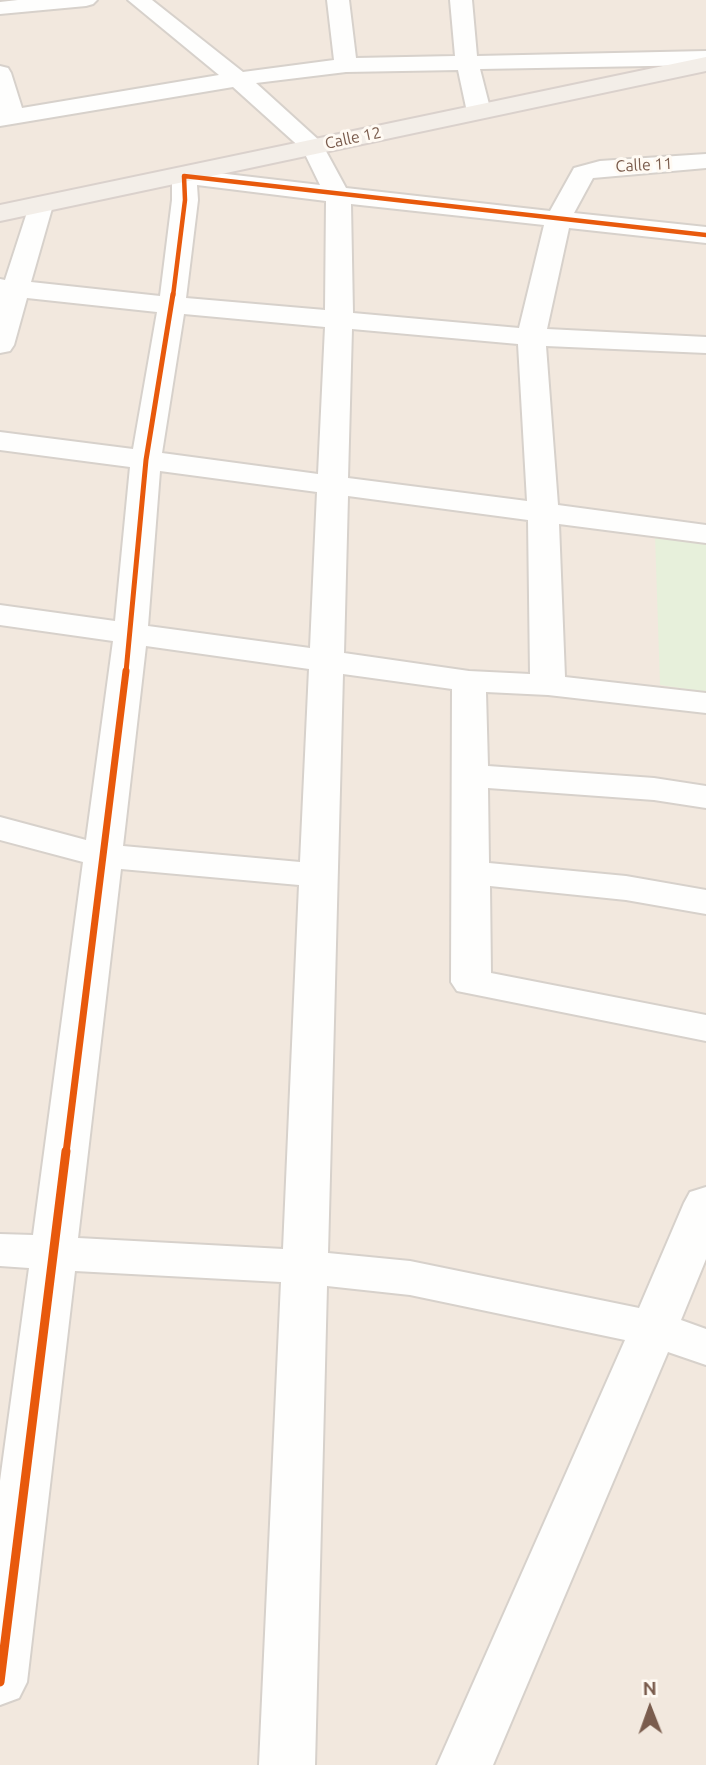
<!DOCTYPE html>
<style>
body{margin:0}
#map{position:relative;width:706px;height:1765px;overflow:hidden;background:#f9f5f0;font-family:Ubuntu,sans-serif}
canvas{display:block}
.north{position:absolute;left:615px;top:1674px;width:70px;height:70px;-webkit-text-stroke:5px #fffaf3;paint-order:stroke;rotate:359deg;font-size:19px;font-weight:700;line-height:28px;text-align:center;color:#7a5c4d}
.north::after{content:'';display:block;margin:auto;width:24px;height:32px;background:#7a5c4d;clip-path:polygon(50% 0,100% 100%,50% 72%,0 100%)}
</style>
<div id="map">
<canvas width="706" height="1765"></canvas>
<div class="north">N</div>
</div>
<script>
const c = document.querySelector('canvas').getContext('2d');
c.lineJoin = 'round';
function paint(path, color) {
  c.fillStyle = color;
  c.fill(path, 'evenodd');
}
function trace(path, color, width, dash) {
  c.strokeStyle = color;
  c.lineWidth = width;
  c.lineCap = dash ? 'butt' : 'round';
  c.setLineDash(dash || []);
  c.stroke(path);
}
function label(font, color, halo, rows, align = 'center') {
  c.font = font + ' Ubuntu,sans-serif';
  c.lineWidth = 6;
  c.setLineDash([]);
  c.textBaseline = 'middle';
  c.strokeStyle = halo;
  c.fillStyle = color;
  for (const [text, x, y, turn = 0] of rows) {
    c.save();
    c.translate(x, y);
    c.rotate((+turn || 0) * Math.PI / 180);
    c.textAlign = isNaN(turn) ? turn : align;
    if (halo) c.strokeText(text, 0, 0);
    c.fillText(text, 0, 0);
    c.restore();
  }
}
paint(new Path2D(`
 M 0,0 L 706,0 L 706,1765 L 0,1765 Z`), '#f2e8de');
paint(new Path2D(`
 M 655,535 L 706,541 L 706,692 L 660,685 Z`), '#e7f0db');
const minor = new Path2D(`
 M 18,0 L 97,0 L 93,4 L 86,6 L 0,14 L 0,2 Z
 M 128,0 L 152,0 L 243,72 L 334,60 L 327,0 L 349,0 L 356,58 L 455,56 L 450,0 L 472,0 L 477,56 L 706,51 L 706,65 L 480,69 L 491,112 L 487,117 L 471,117 L 467,112 L 458,70 L 346,72 L 256,83 L 321,142 L 346,188 L 550,211 L 574,168 L 600,161 L 706,154 L 706,168 L 593,178 L 574,213 L 706,227 L 706,243 L 569,228 L 547,329 L 706,337 L 706,353 L 546,346 L 558,505 L 706,525 L 706,543 L 559,524 L 565,677 L 706,693 L 706,713 L 548,695 L 486,692 L 488,766 L 654,778 L 706,786 L 706,808 L 654,800 L 488,788 L 489,863 L 626,876 L 706,890 L 706,914 L 626,900 L 490,886 L 491,973 L 706,1015 L 706,1041 L 457,991 L 451,982 L 452,689 L 343,674 L 328,1253 L 410,1261 L 639,1308 L 684,1203 L 690,1192 L 706,1187 L 706,1259 L 681,1320 L 706,1329 L 706,1365 L 668,1352 L 493,1765 L 437,1765 L 625,1340 L 410,1295 L 327,1286 L 315,1765 L 259,1765 L 281,1282 L 75,1271 L 27,1682 L 19,1698 L 0,1705 L 0,1481 L 29,1268 L 0,1266 L 0,1234 L 33,1235 L 83,862 L 0,840 L 0,817 L 86,840 L 113,641 L 0,625 L 0,605 L 115,621 L 130,467 L 0,450 L 0,432 L 133,449 L 157,312 L 27,298 L 14,345 L 10,351 L 0,353 L 0,279 L 5,280 L 31,200 L 40,197 L 49,200 L 53,205 L 31,282 L 160,296 L 172,200 L 172,176 L 175,171 L 184,169 L 320,185 L 303,150 L 233,87 L 0,126 L 0,66 L 8,68 L 11,73 L 22,108 L 219,75 ZM 197,185 L 326,201 L 325,310 L 186,298 L 198,200 ZM 351,204 L 544,225 L 519,328 L 353,313 ZM 184,314 L 325,327 L 318,474 L 162,453 ZM 352,329 L 518,344 L 527,501 L 348,478 ZM 160,471 L 317,492 L 310,648 L 148,626 ZM 348,496 L 528,520 L 530,674 L 469,671 L 344,653 ZM 146,646 L 309,669 L 300,862 L 123,846 ZM 121,869 L 299,885 L 283,1249 L 78,1238 Z`);
const major = new Path2D(`
 M 706,57 L 706,71 L 0,221 L 0,205 Z`);
trace(minor, '#d7d1cb', 4);
trace(major, '#dad1cc', 4);
paint(minor, '#fefefd');
paint(major, '#f3eee8');
trace(new Path2D(`
 M 173,296 L 185,200 L 184,176 L 706,235`), '#e8590c', 4.5);
trace(new Path2D(`
 M 126,672 L 146,460 L 173,294`), '#e8590c', 5);
trace(new Path2D(`
 M 66,1153 L 126,671`), '#e8590c', 7);
trace(new Path2D(`
 M 0,1682 L 66,1151`), '#e8590c', 9);
label('16px', '#7a5c4d', '#fffaf3', [
 ["Calle 12",353,138,-12],
 ["Calle 11",644,165,-3]
]);
</script>
